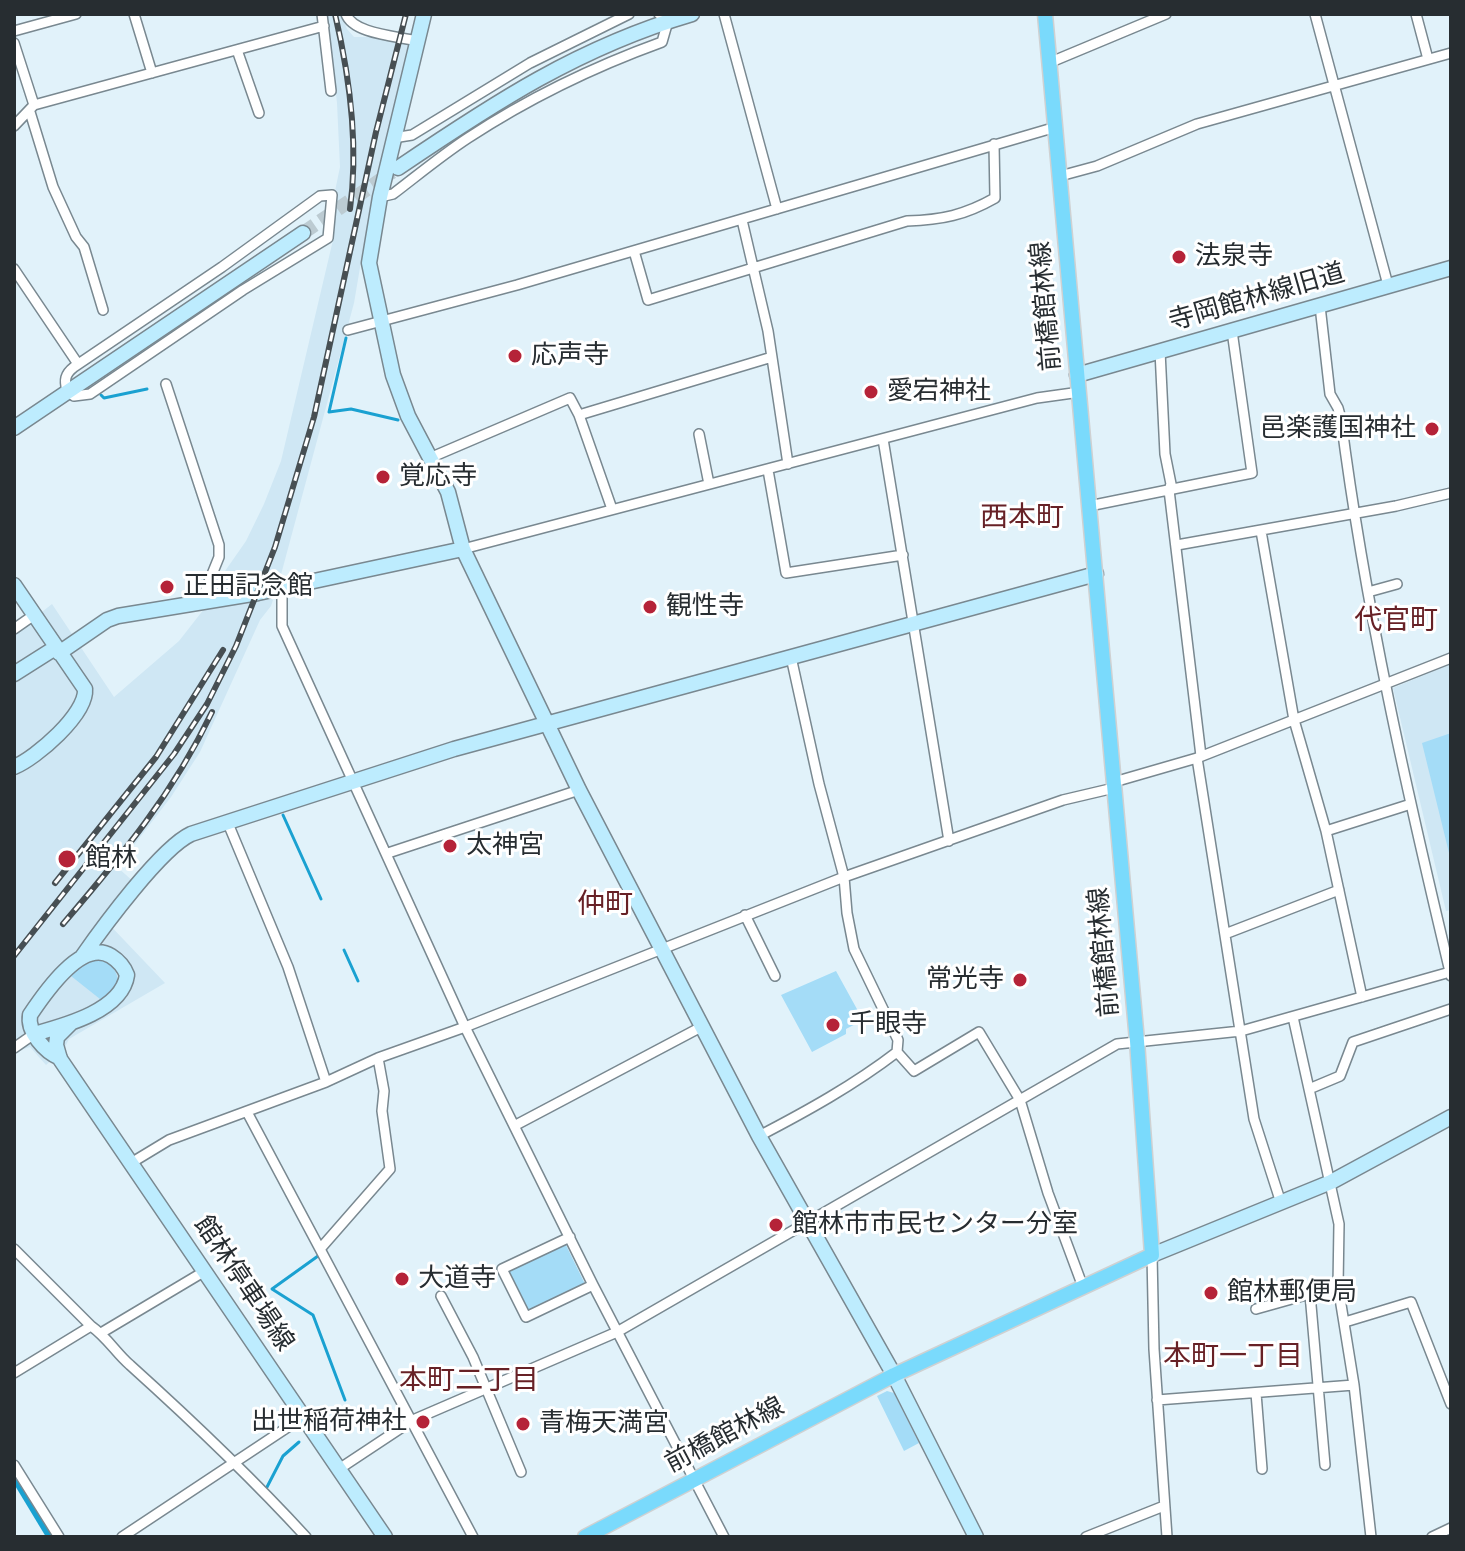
<!DOCTYPE html>
<html>
<head>
<meta charset="utf-8">
<style>
	body { margin:0 }
	#map { position:relative; width:1465px; height:1551px; overflow:hidden; background:#e1f2fa; font-family:"Varela Round",sans-serif }
	canvas { display:block }
	.frame { position:absolute; inset:0; border:16px solid #272d31; pointer-events:none }
</style>
</head>
<body>
<div id="map">
<canvas width="1465" height="1551"></canvas>
<div class="frame"></div>
</div>
<script>
const ctx = document.querySelector('canvas').getContext('2d');
ctx.lineJoin = 'round';
function paint(path, color) { ctx.fillStyle = color; ctx.fill(path, 'evenodd'); }
function stroke(path, color, width, dash) { ctx.strokeStyle = color; ctx.lineWidth = width; ctx.lineCap = dash ? 'butt' : 'round'; ctx.setLineDash(dash || []); ctx.stroke(path); }
function write(font, color, halo, rows, align = 'center') {
  ctx.font = font + ' "Varela Round","Noto Sans JP",sans-serif'; ctx.lineWidth = 6; ctx.setLineDash([]); ctx.textBaseline = 'middle'; ctx.strokeStyle = halo; ctx.fillStyle = color; for (const [text, x, y, turn = 0] of rows) {
    ctx.save(); ctx.translate(x, y); ctx.rotate((+turn || 0) * Math.PI / 180); ctx.textAlign = isNaN(turn) ? turn : align; if (halo) ctx.strokeText(text, 0, 0); ctx.fillText(text, 0, 0); ctx.restore();
  }
}
paint(new Path2D(`
	M327,14H341L347,29L354,37H385L409,44L410,48L364,244L354,303L279,582L217,594L216,584L246,541L264,504L281,461L333,240L335,191L340,167L337,103Z
	M270,598L273,600L271,606L260,620L200,752L171,797L117,867L134,882L104,919L165,983L69,1039L64,1049L46,1065L30,1047L14,1052V634L52,604L114,697L179,641L204,609Z
	M1451,664V910L1446,911L1393,688Z`), '#cfe7f4');
paint(new Path2D(`
	M1451,733V861L1422,743Z
	M102,958C126,975 120,989 98,1003L100,999L71,976L84,962Z
	M836,971L863,1020L846,1029V1034L812,1052L781,995Z
	M565,1243L585,1284L529,1312L527,1311L506,1271Z
	M887,1391L894,1393L919,1443L904,1451L877,1396Z`), '#a4dcf7');
paint(new Path2D(`
	M14,1472L54,1537H46L14,1484Z`), '#1aa1d1');
stroke(new Path2D(`
	M346,338L329,412L351,409L398,420
	M101,395L104,398L147,389
	M283,815L321,899
	M344,950L358,981
	M318,1256L272,1289L313,1315L345,1400
	M267,1487L283,1456L299,1442`), '#1aa1d1', 3);
stroke(new Path2D(`
	M303,233L392,172`), '#bccbd2', 14, [14, 7]);
const street = new Path2D(`
	M134,14L152,73
	M322,14L331,91
	M346,14C353,34 397,36 417,41
	M724,14L777,209
	M1315,14L1388,285
	M1416,14L1428,59
	M14,31L76,14
	M14,43L34,105L14,126
	M237,50L259,113
	M1051,62L1166,14
	M34,105L324,26
	M30,112L53,187L76,237L84,247L103,310
	M393,138L412,135L530,63L629,14
	M1060,176L1097,166L1197,124L1451,53
	M332,195L328,238L243,290L90,394L74,396L67,391C64,380 65,374 74,367L222,267L320,196Z
	M380,197L393,194C418,175 442,155 468,138C529,98 593,67 662,42L668,21L659,14
	M742,220L768,331L788,464
	M634,251L648,300L907,221C942,220 965,215 995,198L994,144
	M14,269L78,364
	M1320,306L1330,394L1338,408L1341,419C1365,607 1407,792 1451,976
	M348,330L517,285L1056,127
	M1160,351L1165,454L1171,484L1169,490L1201,756
	M166,384L219,545V557L200,604
	M699,434L709,484
	M883,439L949,841
	M432,457L570,398L579,415
	M768,470L786,573L903,555
	M1089,506L1252,473L1232,331
	M612,509L579,415L772,357
	M1261,531L1294,720L1326,831L1362,997
	M1177,545L1396,506L1451,493
	M463,549L1037,398L1080,392
	M282,589V626L465,1027L593,1285L724,1537
	M1368,592L1397,584
	M14,629L34,615
	M1197,758L1254,1119L1281,1203
	M1114,782L1197,758L1451,658
	M227,821L288,967L326,1082
	M1326,831L1411,804
	M388,853L579,790
	M745,915L775,976
	M1225,934L1339,890
	M1293,1017L1339,1224L1338,1286L1354,1385L1371,1537
	M14,1048L34,1034
	M897,1052L914,1071L979,1032L1020,1100L1048,1193L1083,1287
	M378,1058L384,1091L382,1111L390,1169L320,1249L473,1537
	M1309,1089L1340,1076L1353,1042L1451,1009
	M247,1112L320,1249
	M514,1126L703,1026
	M759,1136C807,1111 854,1085 897,1052L898,1040L854,949L847,913L844,877L819,784L791,657
	M131,1163L169,1140L326,1082L378,1058L465,1027L844,877L1063,800L1114,788
	M570,1237L502,1269L526,1317L593,1285
	M14,1249L91,1326C107,1337 116,1353 130,1365C191,1420 251,1477 306,1537
	M1152,1255L1154,1349L1167,1537
	M1310,1294L1325,1465
	M441,1296L473,1357L521,1472
	M1256,1309L1338,1286
	M1345,1322L1411,1302L1451,1404
	M101,1333L205,1271
	M14,1373L91,1326
	M1256,1393L1262,1469
	M1157,1400L1354,1385
	M14,1465L59,1537
	M339,1469L413,1420L617,1332L1117,1044L1241,1031L1450,972
	M122,1537L303,1417
	M1086,1537L1164,1506
	M1432,1537L1451,1528`);
const secondary = new Path2D(`
	M424,14L380,197L369,263L393,375L408,416L448,492L463,549L579,790L759,1136L894,1375L976,1537
	M398,168C494,103 579,47 692,14
	M1077,375L1451,268
	M14,428L303,233
	M14,585L85,689C87,714 36,758 14,767
	M59,653L107,620L118,616L258,593L463,549
	M14,674L55,648
	M82,957C103,927 161,848 191,834L454,749L1096,574
	M71,1023L57,1037L56,1045L60,1059L385,1537
	M34,1034C63,1026 122,1011 127,975C124,967 119,961 111,956C82,938 44,994 30,1015C27,1032 45,1052 60,1058
	M1152,1255L1331,1182L1451,1117`);
const primary = new Path2D(`
	M585,1537L894,1375L1152,1255L1137,1041L1045,14`);
stroke(street, '#798890', 12);
stroke(secondary, '#798890', 17);
stroke(primary, '#cfd1d2', 17);
stroke(street, '#fff', 9);
stroke(secondary, '#bdecfe', 14);
stroke(primary, '#7adafc', 14);
const rail = new Path2D(`
	M335,14C350,78 359,144 350,209
	M55,883L156,757L223,650
	M63,924C122,855 173,794 212,712
	M14,956L174,754L207,704L236,646L275,547L314,417L376,132L406,14`);
stroke(rail, '#474f53', 6);
stroke(rail, '#fff', 3, [9]);
for (const [x, y, r, color] of [
	[1179,257,8,"#b52338"],
	[515,356,8,"#b52338"],
	[871,392,8,"#b52338"],
	[1432,429,8,"#b52338"],
	[383,477,8,"#b52338"],
	[167,587,8,"#b52338"],
	[650,607,8,"#b52338"],
	[450,846,8,"#b52338"],
	[67,859,10,"#b52338"],
	[1020,980,8,"#b52338"],
	[833,1025,8,"#b52338"],
	[776,1225,8,"#b52338"],
	[402,1279,8,"#b52338"],
	[1211,1293,8,"#b52338"],
	[423,1422,8,"#b52338"],
	[523,1424,8,"#b52338"]
]) { const dot = new Path2D(); dot.arc(x, y, r, 0, 2 * Math.PI); ctx.fillStyle = color; ctx.fill(dot); stroke(dot, '#fff', 3); }
write('26px', '#272d31', '#fff', [
	["法泉寺",1195,257],
	["応声寺",531,356],
	["愛宕神社",887,392],
	["邑楽護国神社",1416,429,"right"],
	["覚応寺",399,477],
	["正田記念館",183,587],
	["観性寺",666,607],
	["太神宮",466,846],
	["館林",85,859],
	["常光寺",1004,980,"right"],
	["千眼寺",849,1025],
	["館林市市民センター分室",792,1225],
	["大道寺",418,1279],
	["館林郵便局",1227,1293],
	["出世稲荷神社",407,1422,"right"],
	["青梅天満宮",539,1424]
], 'left');
write('26px', '#272d31', '#fff', [
	["寺岡館林線旧道",1257,298,-16],
	["前橋館林線",1047,306,-95],
	["前橋館林線",1105,952,-95],
	["館林停車場線",243,1284,56],
	["前橋館林線",725,1436,-28]
]);
write('28px', '#672126', '#fff', [
	["西本町",1022,519],
	["代官町",1396,622],
	["仲町",605,906],
	["本町一丁目",1233,1358],
	["本町二丁目",469,1382]
]);
</script>
</body>
</html>
